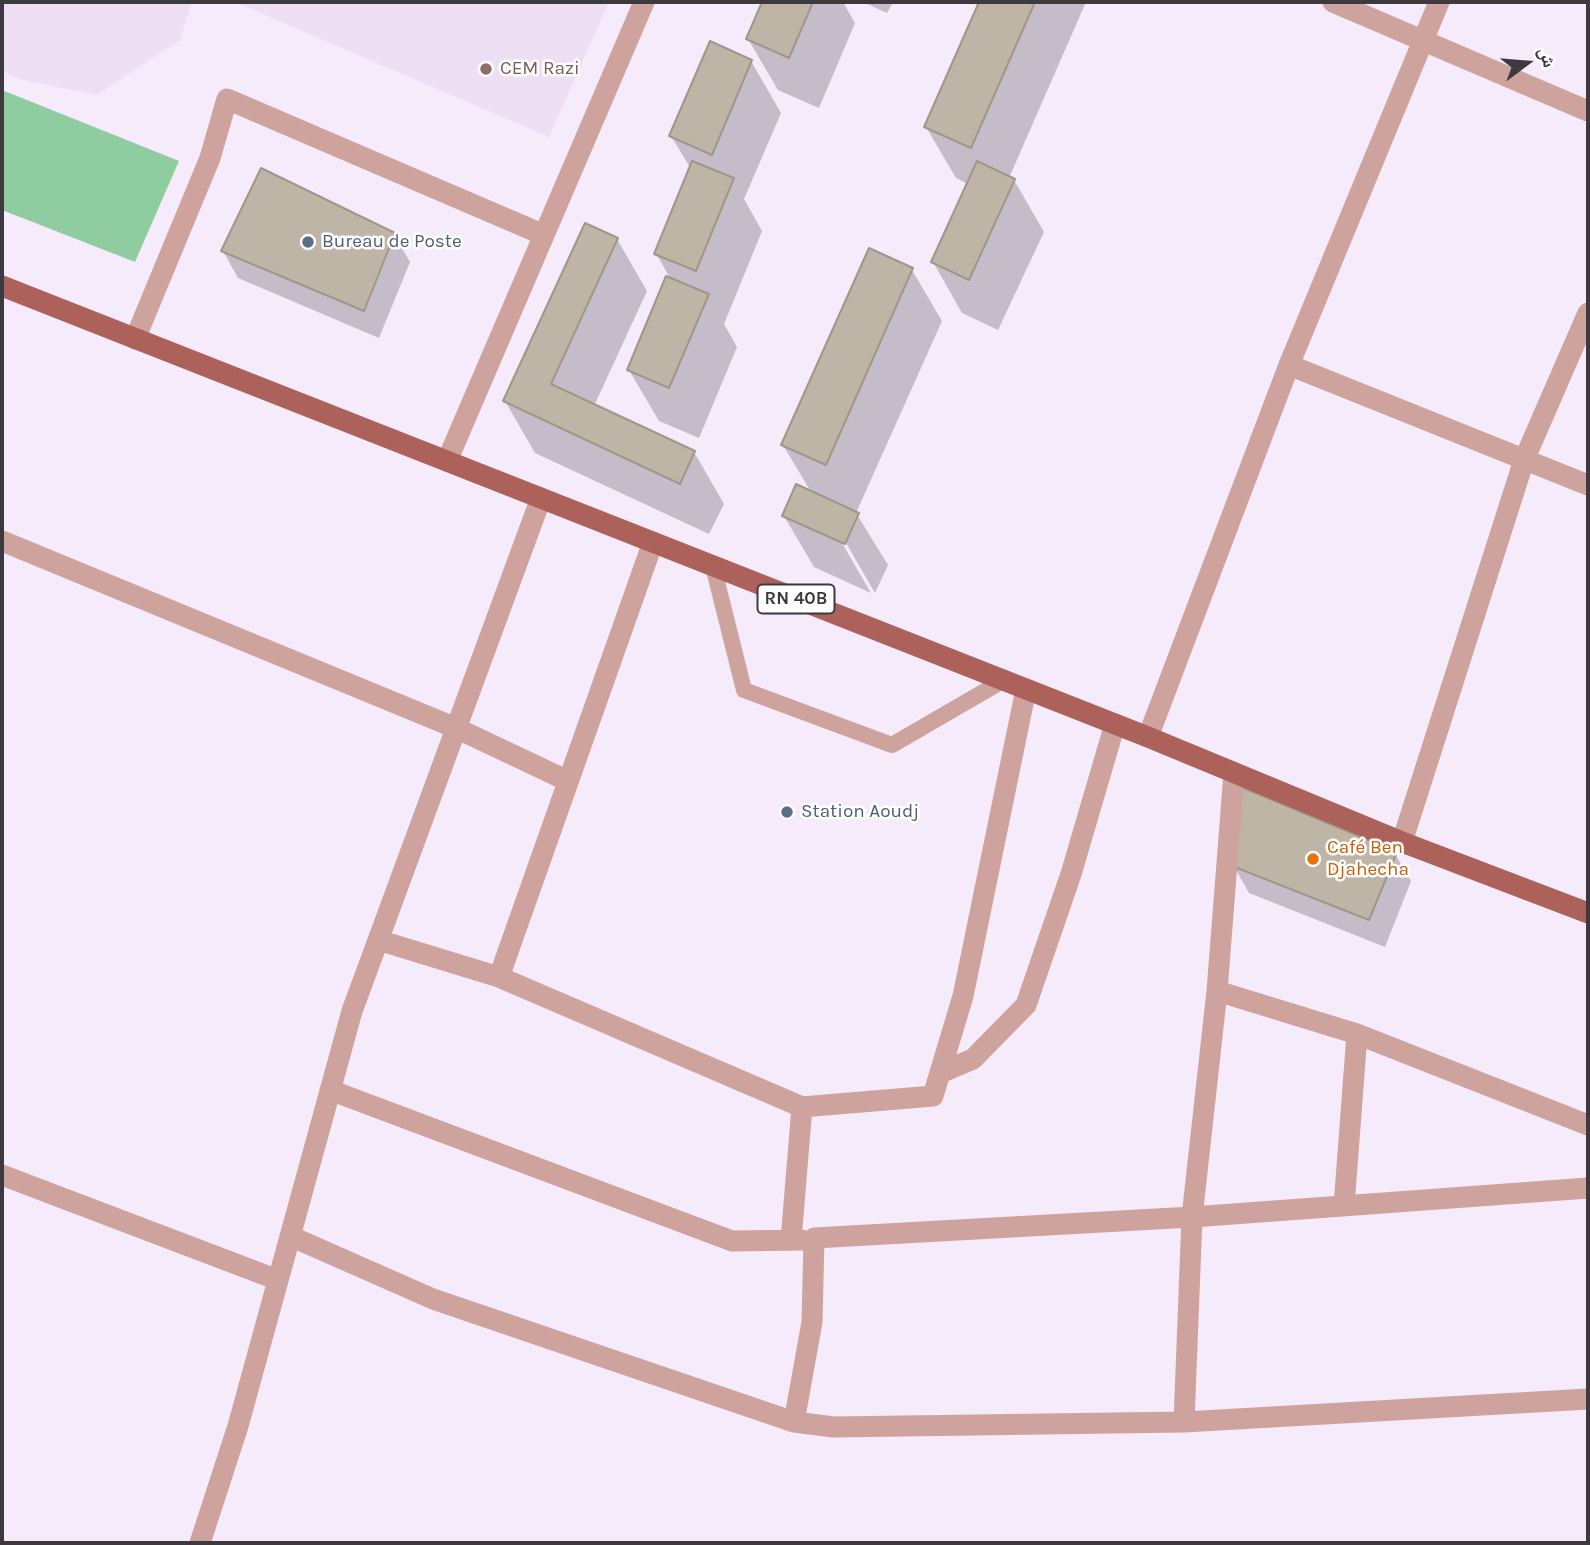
<!DOCTYPE html>
<html>
<head>
<meta charset="utf-8">
<style>
	body { margin:0 }
	#map { position:relative; width:1590px; height:1545px; overflow:hidden; background:#f5ebfa; font-family:Karla,"Noto Naskh Arabic",sans-serif }
	canvas { display:block }
	.frame { position:absolute; inset:0; border:4px solid #3d393f; pointer-events:none }
	.north { position:absolute; left:1492px; top:28px; width:70px; height:70px; -webkit-text-stroke:5px #fff; paint-order:stroke; rotate:74deg; font-size:19px; font-weight:700; line-height:28px; text-align:center; color:#3d393f }
	.north::after { content:''; display:block; margin:auto; width:24px; height:32px; background:#3d393f; clip-path:polygon(50% 0,100% 100%,50% 72%,0 100%) }
</style>
</head>
<body>
<div id="map">
<canvas width="1590" height="1545"></canvas>
<div class="frame"></div>
<div class="north">ش</div>
</div>
<script>
const ctx = document.querySelector('canvas').getContext('2d');
ctx.lineJoin = 'round';
function paint(path, color) { ctx.fillStyle = color; ctx.fill(path, 'evenodd'); }
function stroke(path, color, width, dash) { ctx.strokeStyle = color; ctx.lineWidth = width; ctx.lineCap = dash ? 'butt' : 'round'; ctx.setLineDash(dash || []); ctx.stroke(path); }
function write(font, color, halo, rows, align = 'center') {
  ctx.font = font + ' Karla,sans-serif'; ctx.lineWidth = 5; ctx.setLineDash([]); ctx.textBaseline = 'middle'; ctx.strokeStyle = halo; ctx.fillStyle = color; for (const [text, x, y, turn = 0] of rows) {
    ctx.save(); ctx.translate(x, y); ctx.rotate((+turn || 0) * Math.PI / 180); ctx.textAlign = isNaN(turn) ? turn : align; if (halo) ctx.strokeText(text, 0, 0); ctx.fillText(text, 0, 0); ctx.restore();
  }
}
paint(new Path2D(`
	M2,2H192L180,40L97,95L23,80L2,71Z
	M235,2H609L549,137Z`), '#eedff5');
paint(new Path2D(`
	M2,90L179,161L135,262L2,210Z`), '#8fcda1');
paint(new Path2D(`
	M764,2H843L855,23L819,108L778,90L748,39Z
	M863,2H893L887,13Z
	M981,2H1086L1009,178L1014,180L1044,232L998,330L962,313L933,262L968,184L956,178L926,127Z
	M751,61L781,113L744,199L762,231L724,324L737,347L699,438L659,421L629,370L671,280L656,253L691,169L671,136Z
	M394,234L410,262L379,338L238,278L223,251Z
	M617,239L647,291L594,406L694,452L724,504L709,534L535,453L505,401Z
	M912,270L942,321L856,513L888,565L875,593L846,543H842L871,593L814,567L784,516L811,492L783,445Z
	M1395,854L1411,881L1385,947L1249,893L1233,865Z`), '#0003');
const building = new Path2D(`
	M762,2H813L789,58L746,39Z
	M979,2H1035L971,148L924,127Z
	M710,41L752,60L712,155L669,136Z
	M692,161L734,178L696,271L654,254Z
	M977,161L1015,179L969,280L931,262Z
	M261,168L395,233L364,311L221,251Z
	M585,223L618,238L551,384L695,451L680,484L503,401Z
	M869,248L913,268L826,465L781,445Z
	M666,276L709,294L669,388L627,370Z
	M796,484L859,513L845,544L782,516Z
	M1241,787L1397,852L1369,920L1232,866Z`);
paint(building, '#bfb5a7');
stroke(building, '#a09789', 2);
stroke(new Path2D(`
	M713,566L744,690L892,745L1004,680`), '#cea39e', 16);
stroke(new Path2D(`
	M1333,2L1588,111
	M135,339L210,158L227,99L544,235
	M1289,365L1588,485
	M447,461L644,2
	M2,541L456,728L568,781
	M1148,737L1289,365L1439,2
	M1402,842L1524,460L1588,313
	M378,940L499,977L802,1107L791,1240
	M499,977L653,542
	M1217,991L1234,773
	M940,1073L973,1059L1026,1005L1071,874L1115,724
	M330,1090L732,1241L802,1240
	M802,1107L933,1096L963,996L1026,689
	M2,1175L278,1280
	M1588,1188L1192,1217L1184,1422L1588,1399
	M1344,1206L1357,1034L1588,1125
	M290,1236L433,1299L794,1422
	M1184,1422L834,1427L794,1422L812,1322L814,1238L1192,1217L1217,991L1357,1034
	M200,1543L238,1426L352,1011L541,498`), '#cea39e', 21);
stroke(new Path2D(`
	M2,286L1148,737L1402,842L1588,913`), '#ac625a', 21);
for (const [x, y, r, color] of [
	[486,69,7,"#8d6e63"],
	[308,242,7,"#5c6f8a"],
	[787,812,7,"#5c6f8a"],
	[1313,859,7,"#e8710a"]
]) { const dot = new Path2D(); dot.arc(x, y, r, 0, 2 * Math.PI); ctx.fillStyle = color; ctx.fill(dot); stroke(dot, '#fff', 2.5); }
for (const [x, y, w] of [
	[796,599,77]
]) { const box = new Path2D(); box.roundRect(x - w / 2, y - 14.5, w, 29, 5); ctx.fillStyle = '#fff'; ctx.fill(box); stroke(box, '#3d393f', 2); }
write('bold 18px', '#3d393f', null, [
	["RN 40B",796,599]
]);
write('19px', '#785e54', '#fff', [
	["CEM Razi",500,69]
], 'left');
write('19px', '#4e5e75', '#fff', [
	["Bureau de Poste",322,242],
	["Station Aoudj",801,812]
], 'left');
write('19px', '#c56008', '#fff', [
	["Café Ben",1327,848],
	["Djahecha",1327,870]
], 'left');
</script>
</body>
</html>
